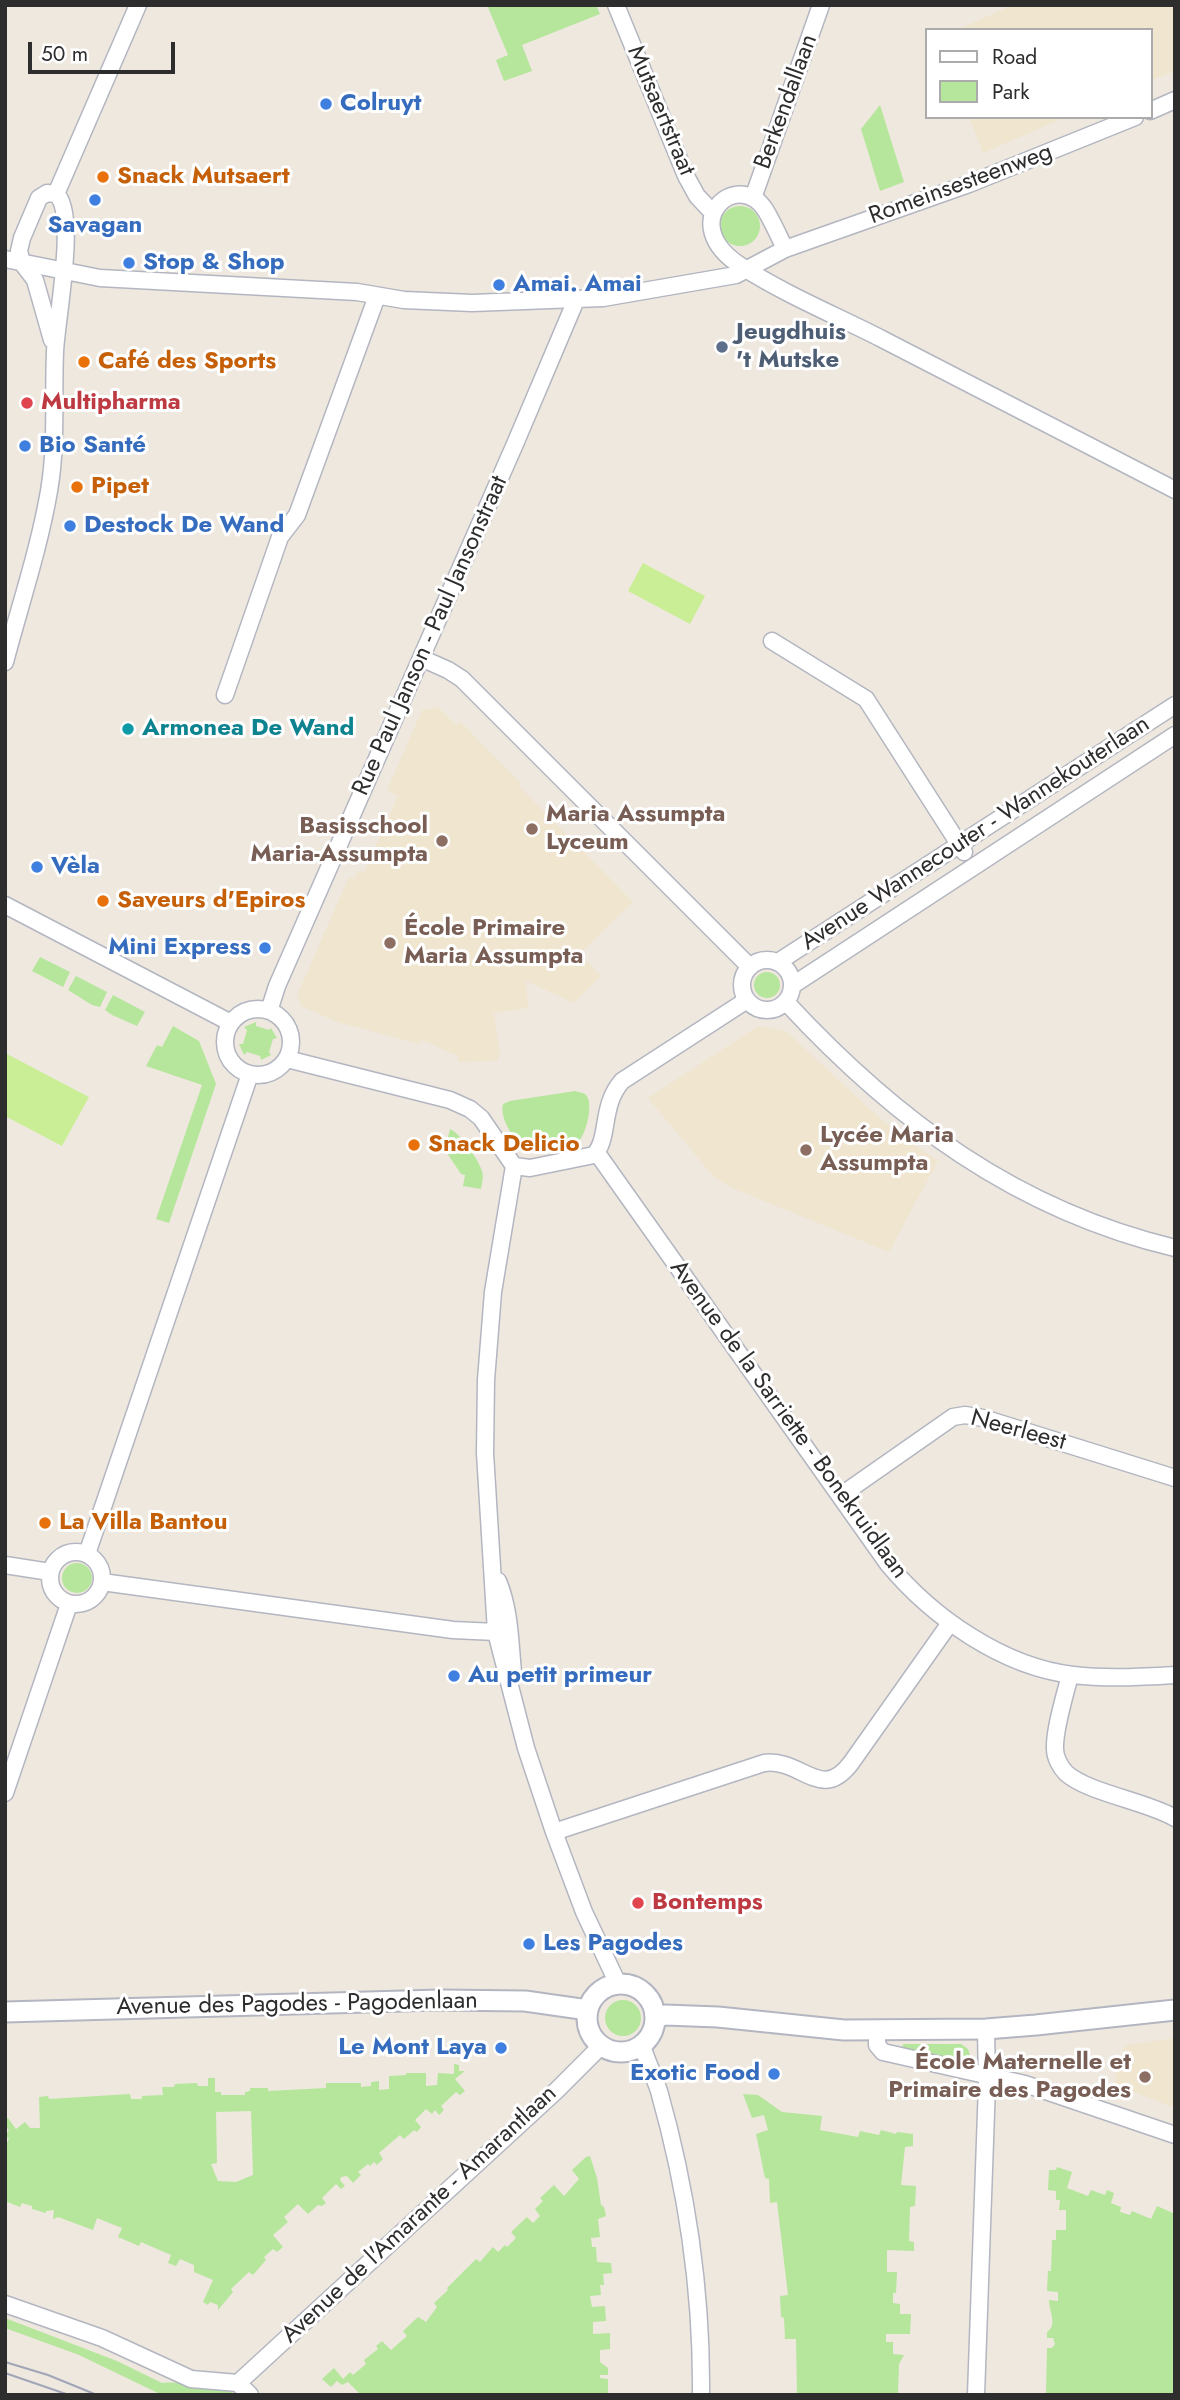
<!DOCTYPE html>
<html>
<head>
<meta charset="utf-8">
<style>
	body { margin:0 }
	#map { position:relative; width:1180px; height:2400px; overflow:hidden; background:#efe8df; font-family:Jost,sans-serif }
	canvas { display:block }
	.frame { position:absolute; inset:0; border:7px solid #2d2d2d; pointer-events:none }
	.legend { position:absolute; left:925px; top:28px; width:228px; height:91px; box-sizing:border-box; background:#fff; border:2px solid #ababab; margin:0; padding:9px 12px; list-style:none; font-size:21px; color:#2d2d2d }
	.legend li { display:flex; align-items:center; gap:14px; height:35px }
	.legend b { width:35px; border:2px solid #ababab }
	.scale { position:absolute; left:28px; top:42px; width:147px; height:32px; box-sizing:border-box; border:4px solid #2d2d2d; border-top:0; padding-left:9px; font-size:21px; line-height:24px; white-space:nowrap; color:#2d2d2d; -webkit-text-stroke:5px #fff; paint-order:stroke }
</style>
</head>
<body>
<div id="map">
<canvas width="1180" height="2400"></canvas>
<div class="frame"></div>
<ul class="legend">
<li><b style="height:9px;background:#fff"></b>Road</li>
<li><b style="height:19px;background:#b5e69b"></b>Park</li>
</ul>
<div class="scale">50 m</div>
</div>
<script>
const ctx = document.querySelector('canvas').getContext('2d');
ctx.lineJoin = 'round';
function paint(path, color) { ctx.fillStyle = color; ctx.fill(path, 'evenodd'); }
function stroke(path, color, width, dash) { ctx.strokeStyle = color; ctx.lineWidth = width; ctx.lineCap = dash ? 'butt' : 'round'; ctx.setLineDash(dash || []); ctx.stroke(path); }
function write(font, color, halo, rows, align = 'center') {
  ctx.font = font + ' Jost,sans-serif'; ctx.lineWidth = 6; ctx.setLineDash([]); ctx.textBaseline = 'middle'; ctx.strokeStyle = halo; ctx.fillStyle = color; for (const [text, x, y, turn = 0] of rows) {
    ctx.save(); ctx.translate(x, y); ctx.rotate((+turn || 0) * Math.PI / 180); ctx.textAlign = isNaN(turn) ? turn : align; if (halo) ctx.strokeText(text, 0, 0); ctx.fillText(text, 0, 0); ctx.restore();
  }
}
paint(new Path2D(`
	M1013,5H1175V71L1150,81V30H956Z
	M969,117H1066L983,153Z
	M438,707L456,725L460,721L521,783L519,786L633,902L580,954L601,976L574,1003L526,981L528,1008L494,1013L500,1055L497,1061L458,1062V1056L422,1040L420,1044L337,1022L301,1006L297,995L349,877L354,879L358,871L364,872L374,850L398,796L387,790L422,710Z
	M758,1026L786,1031L874,1113L904,1138L938,1161L889,1252L732,1188L713,1176L648,1098Z
	M1175,2038V2108L1118,2086L1115,2082L1117,2062L1126,2045Z`), '#f0e5cf');
paint(new Path2D(`
	M487,5H596L600,14L522,45L532,71L504,81L496,60L508,55Z
	M880,105L904,182L880,191L861,129Z
	M720 226a20 20 0 1 1 40 0a20 20 0 1 1-40 0Z
	M40,957L70,972L63,987L32,971Z
	M754 985a13 13 0 1 1 26 0a13 13 0 1 1-26 0Z
	M76,976L107,992L100,1007L92,1005L68,990Z
	M113,995L145,1012L137,1026L112,1015L105,1010Z
	M256,1022V1026L269,1030L271,1028L277,1038L273,1039L269,1052L271,1055L261,1060L260,1056L247,1052L244,1055L239,1044H243L247,1030L244,1027Z
	M173,1026L199,1041L216,1084L169,1223L156,1219L202,1085L146,1066L157,1045L162,1047Z
	M575,1091C579,1092 584,1093 586,1095C594,1103 586,1134 579,1141L527,1149C515,1143 499,1118 503,1104L510,1101Z
	M450,1129C460,1133 479,1160 482,1171C484,1177 482,1183 481,1189L463,1186L465,1175L461,1174L445,1150Z
	M62 1578a15 15 0 1 1 30 0a15 15 0 1 1-30 0Z
	M605 2018a18 18 0 1 1 36 0a18 18 0 1 1-36 0Z
	M903,2044H961L968,2049L971,2058L968,2062H963L902,2048Z
	M454,2064L459,2065V2071H465L455,2079L465,2091L460,2095L456,2092L441,2106L444,2110L439,2115L435,2110L432,2114L426,2109L415,2120L421,2127L417,2132L414,2130L404,2139L400,2135L379,2153L383,2159L377,2165L374,2162L370,2166L368,2164L358,2172L361,2175L353,2183L347,2176L341,2177L340,2180L345,2186L341,2189L336,2184L322,2198L326,2203L322,2206L318,2205L308,2214L298,2204L284,2217L288,2222L273,2235L283,2247L277,2252L273,2249L264,2257L266,2260L253,2275L249,2272L231,2289L233,2292L218,2310V2305L210,2302L208,2305L203,2302L213,2280L194,2272V2265L180,2259L176,2266L168,2263L171,2255L141,2242L139,2246L118,2237L122,2228L97,2218L93,2230L58,2217L53,2219L54,2210L46,2211V2213L32,2209V2206L22,2203L20,2207L5,2201V2148L9,2138L5,2136L9,2130L5,2126V2120L8,2118L16,2129L25,2122L30,2128H40L39,2097L48,2096L49,2099L130,2094L131,2099H142V2096L163,2095L162,2087H174L175,2084L197,2083L198,2086H208V2078H215V2092H221V2095H245V2092L250,2091V2088H268V2091L326,2088V2083H361V2087L371,2086V2082L379,2081V2090L389,2089V2076L406,2075V2073H426V2086L437,2085L438,2073L454,2074ZM251,2111L253,2175L236,2182L218,2181L211,2164L217,2163L216,2112Z
	M743,2094L758,2095L782,2112L822,2116L820,2130L858,2137L860,2131L879,2135L881,2130L896,2134L897,2132L913,2134V2146L905,2147L901,2185L916,2186L915,2206L910,2207L909,2241L914,2242V2251L887,2250V2272H897L896,2293H893V2303L900,2304V2314H911L910,2334H886V2342H893V2354L904,2355L899,2364L898,2395H797L796,2339H785L784,2318L781,2317L780,2296L788,2295L777,2202L770,2203L769,2179L765,2178L756,2134L768,2130L764,2115L752,2118Z
	M590,2156L597,2178L601,2205L604,2207L606,2216L598,2219L600,2237L591,2238L592,2247H596L597,2262L611,2263L612,2273L603,2274L604,2285H600L601,2295L590,2296L592,2307L605,2306L606,2321L593,2322V2334L610,2333V2349L600,2350V2362L608,2368V2375H600V2378L608,2379V2395H361L348,2382L342,2385L337,2381L331,2387L322,2379L334,2368L343,2379L350,2372L353,2375L366,2364L364,2360L378,2349L376,2346L382,2341L391,2350L407,2336L403,2331L418,2317L426,2322L437,2307L434,2303L448,2290L447,2288L476,2259L480,2262L493,2247L498,2252L505,2245L507,2247L516,2238L511,2232L527,2217L533,2223L540,2216L535,2209L543,2201L540,2198L554,2185L564,2196L579,2179L572,2170L586,2157Z
	M1057,2167L1072,2172L1067,2188L1088,2196L1091,2190L1105,2195L1107,2190L1114,2193L1111,2203L1121,2207L1120,2212L1130,2215L1132,2211L1151,2219L1157,2206L1175,2214V2395L1046,2394L1047,2348H1052L1055,2344L1053,2338H1047V2332C1058,2325 1049,2312 1049,2300L1058,2301V2292L1047,2291L1048,2271H1051L1052,2240H1056V2230H1066V2210H1059L1060,2200H1056V2191L1048,2190L1049,2170H1056Z
	M5,2318L117,2361L162,2383C171,2380 231,2389 239,2395H162L79,2355L5,2328Z`), '#b5e69b');
paint(new Path2D(`
	M643,563L705,596L690,624L628,591Z
	M5,1053L89,1097L62,1146L5,1116Z`), '#caee96');
const minor = new Path2D(`
	M616,5L686,176L697,196L712,212
	M1150,111L1175,100
	M56,194L138,5
	M753,198L821,5
	M785,249C779,236 773,223 766,211C738,166 674,223 741,266C786,295 835,315 882,339C980,389 1077,440 1175,490
	M5,259L100,278L357,292L404,300L472,303L603,298L736,275L785,249L969,184L1135,117
	M52,340L35,280L22,263L19,251L22,238L39,198L47,193L56,194
	M772,641L866,699L964,852
	M421,658L448,670L462,679L750,967
	M5,662C20,605 39,549 49,491C57,445 53,398 55,352C56,322 78,212 56,194
	M225,695L280,537L297,515L377,296
	M5,905L231,1023
	M742 985a25 25 0 1 1 50 0a25 25 0 1 1-50 0Z
	M778,962L1175,705
	M793,985L1175,735
	M786,1002C895,1120 1016,1210 1175,1248
	M225 1042a33 33 0 1 1 66 0a33 33 0 1 1-66 0Z
	M269,1011L277,986L515,444L576,300
	M287,1059L450,1100L470,1109L481,1118L514,1166L530,1168L594,1155C610,1139 600,1106 622,1081L747,1000
	M597,1153L888,1564C932,1617 1003,1667 1073,1675C1107,1679 1141,1677 1175,1675
	M514,1166L493,1292L486,1380L485,1453L496,1632L526,1748L554,1832L584,1912L618,1984
	M840,1496L953,1417L965,1415L983,1418L1175,1478
	M50 1578a26 26 0 1 1 52 0a26 26 0 1 1-52 0Z
	M87,1554L250,1074
	M5,1565L50,1572
	M498,1581C510,1610 510,1641 513,1672
	M102,1582L453,1630L496,1632L505,1635
	M1070,1675C1065,1695 1054,1730 1055,1749C1055,1757 1060,1767 1066,1773C1088,1793 1146,1801 1175,1818
	M5,1793L69,1604
	M554,1832L764,1763C802,1758 821,1803 851,1763L950,1623
	M877,2030V2045L883,2052L1025,2084L1175,2135
	M642,2046C647,2061 654,2076 659,2091C687,2190 702,2292 701,2395
	M5,2304L102,2338L191,2379L238,2383L250,2395
	M238,2383L556,2091L601,2046
	M976,2395L987,2084L986,2029`);
const tertiary = new Path2D(`
	M587 2018a34 34 0 1 1 68 0a34 34 0 1 1-68 0Z
	M5,2012L440,2000L525,2001L588,2010
	M656,2018L665,2015L718,2017L844,2030L986,2029L1036,2025L1175,2010`);
stroke(minor, '#b3b6c1', 19);
stroke(tertiary, '#b3b6c1', 23);
stroke(minor, '#fff', 16);
stroke(tertiary, '#fff', 19);
stroke(new Path2D(`
	M5,2362L48,2375L97,2395
	M5,2373L69,2395`), '#a1a5b8', 2);
for (const [x, y, r, color] of [
	[326,104,7,"#3f7fe0"],
	[103,177,7,"#e8710a"],
	[95,200,7,"#3f7fe0"],
	[129,263,7,"#3f7fe0"],
	[499,285,7,"#3f7fe0"],
	[722,347,7,"#5c6f8a"],
	[84,362,7,"#e8710a"],
	[27,403,7,"#e0444e"],
	[25,446,7,"#3f7fe0"],
	[77,487,7,"#e8710a"],
	[70,526,7,"#3f7fe0"],
	[128,729,7,"#0f9aa8"],
	[532,829,7,"#8d6e63"],
	[442,841,7,"#8d6e63"],
	[37,867,7,"#3f7fe0"],
	[103,901,7,"#e8710a"],
	[390,943,7,"#8d6e63"],
	[265,948,7,"#3f7fe0"],
	[414,1145,7,"#e8710a"],
	[806,1150,7,"#8d6e63"],
	[45,1523,7,"#e8710a"],
	[454,1676,7,"#3f7fe0"],
	[638,1903,7,"#e0444e"],
	[529,1944,7,"#3f7fe0"],
	[501,2048,7,"#3f7fe0"],
	[774,2074,7,"#3f7fe0"],
	[1145,2077,7,"#8d6e63"]
]) { const dot = new Path2D(); dot.arc(x, y, r, 0, 2 * Math.PI); ctx.fillStyle = color; ctx.fill(dot); stroke(dot, '#fff', 2.5); }
write('24px', '#2d2d2d', '#fff', [
	["Berkendallaan",787,102,-70],
	["Mutsaertstraat",660,111,67],
	["Romeinsesteenweg",961,185,-20],
	["Rue Paul Janson - Paul Jansonstraat",431,636,-66],
	["Avenue Wannecouter - Wannekouterlaan",976,834,-33],
	["Avenue de la Sarriette - Bonekruidlaan",788,1420,54],
	["Neerleest",1018,1431,15],
	["Avenue des Pagodes - Pagodenlaan",297,2005,-1],
	["Avenue de l'Amarante - Amarantlaan",420,2215,-43]
]);
write('bold 24px', '#366cbe', '#fff', [
	["Colruyt",340,104],
	["Savagan",95,226,"center"],
	["Stop & Shop",143,263],
	["Amai. Amai",513,285],
	["Bio Santé",39,446],
	["Destock De Wand",84,526],
	["Vèla",51,867],
	["Mini Express",251,948,"right"],
	["Au petit primeur",468,1676],
	["Les Pagodes",543,1944],
	["Le Mont Laya",487,2048,"right"],
	["Exotic Food",760,2074,"right"]
], 'left');
write('bold 24px', '#c56008', '#fff', [
	["Snack Mutsaert",117,177],
	["Café des Sports",98,362],
	["Pipet",91,487],
	["Saveurs d'Epiros",117,901],
	["Snack Delicio",428,1145],
	["La Villa Bantou",59,1523]
], 'left');
write('bold 24px', '#4e5e75', '#fff', [
	["Jeugdhuis",736,333],
	["'t Mutske",736,361]
], 'left');
write('bold 24px', '#be3a42', '#fff', [
	["Multipharma",41,403],
	["Bontemps",652,1903]
], 'left');
write('bold 24px', '#0d838f', '#fff', [
	["Armonea De Wand",142,729]
], 'left');
write('bold 24px', '#785e54', '#fff', [
	["Maria Assumpta",546,815],
	["Lyceum",546,843],
	["Basisschool",428,827,"right"],
	["Maria-Assumpta",428,855,"right"],
	["École Primaire",404,929],
	["Maria Assumpta",404,957],
	["Lycée Maria",820,1136],
	["Assumpta",820,1164],
	["École Maternelle et",1131,2063,"right"],
	["Primaire des Pagodes",1131,2091,"right"]
], 'left');
</script>
</body>
</html>
